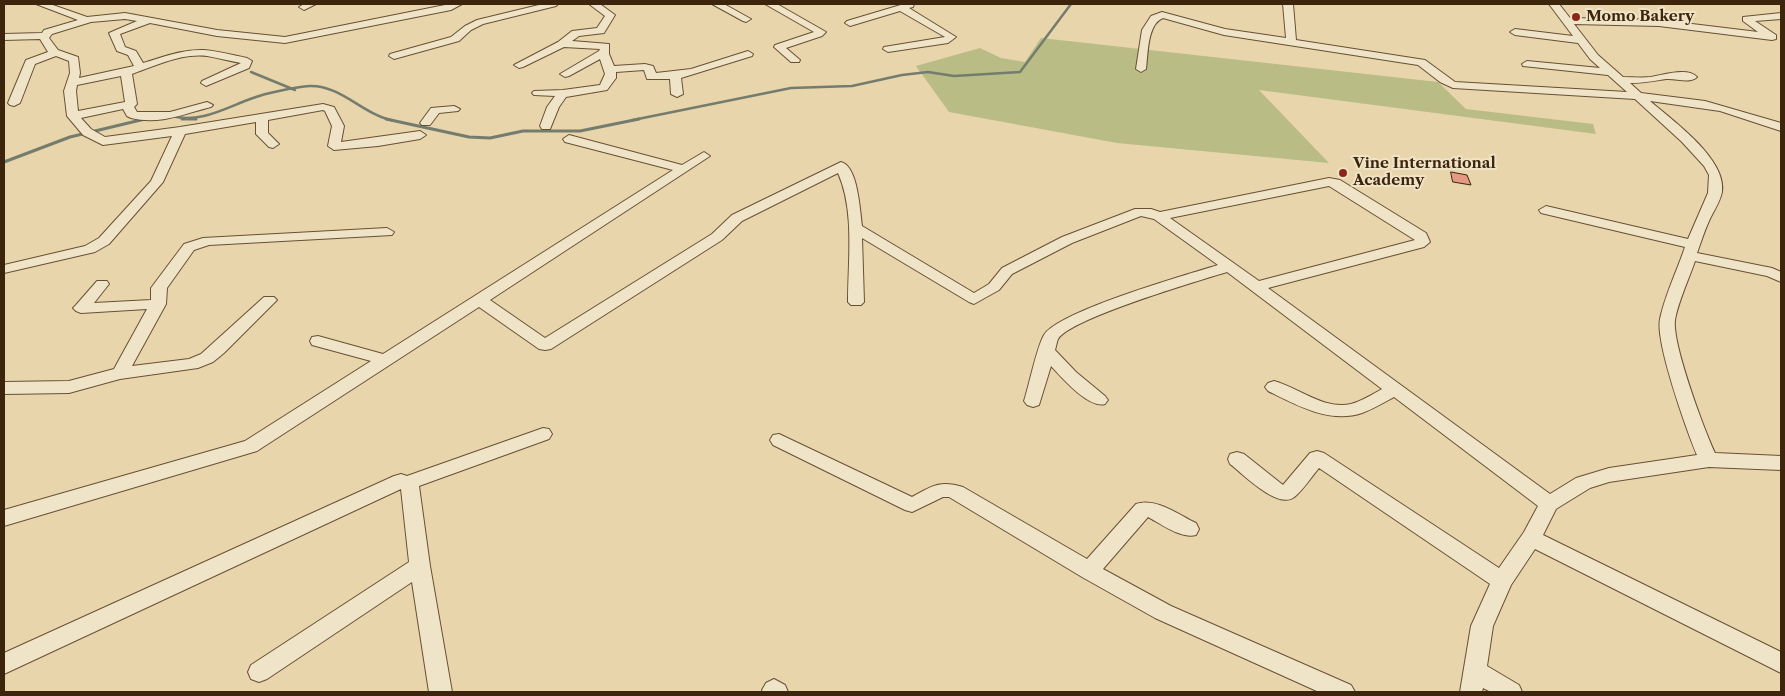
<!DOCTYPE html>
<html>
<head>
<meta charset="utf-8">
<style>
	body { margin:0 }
	#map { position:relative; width:1785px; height:696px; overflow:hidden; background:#e8d5ab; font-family:"Libre Caslon Text",serif }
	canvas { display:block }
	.frame { position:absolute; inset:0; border:5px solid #3d240c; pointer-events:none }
</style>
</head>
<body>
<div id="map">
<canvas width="1785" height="696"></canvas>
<div class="frame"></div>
</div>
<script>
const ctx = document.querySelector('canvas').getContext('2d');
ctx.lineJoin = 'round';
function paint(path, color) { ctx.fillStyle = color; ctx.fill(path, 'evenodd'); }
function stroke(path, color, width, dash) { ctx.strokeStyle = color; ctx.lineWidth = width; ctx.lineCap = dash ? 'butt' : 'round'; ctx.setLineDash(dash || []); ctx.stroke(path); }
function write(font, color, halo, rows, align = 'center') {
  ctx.font = font + ' "Libre Caslon Text",serif'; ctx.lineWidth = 4; ctx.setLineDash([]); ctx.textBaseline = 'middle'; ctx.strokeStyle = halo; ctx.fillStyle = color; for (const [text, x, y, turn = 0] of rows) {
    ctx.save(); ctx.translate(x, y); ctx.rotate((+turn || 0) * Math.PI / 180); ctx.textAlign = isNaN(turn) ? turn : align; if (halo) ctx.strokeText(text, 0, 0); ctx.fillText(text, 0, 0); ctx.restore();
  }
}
paint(new Path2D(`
	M1041,38L1438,82L1466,109L1593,124L1596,134L1259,90L1329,163L1117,143L949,112L916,66L980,48L1001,58L1025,62Z`), '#babc86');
stroke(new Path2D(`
	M251,72L295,90
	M172,116C200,124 227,107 253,98C266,93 296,87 310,86C340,85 363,114 391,120
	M140,120L145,119
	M633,120L791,88L852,86L902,75L928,72L954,76L1020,72L1071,4`), '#747c6e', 2.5);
stroke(new Path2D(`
	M182,119H196
	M386,119L469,137L490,138L523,131H580L639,119
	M4,162L70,137L145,119`), '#747c6e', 3);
const building = new Path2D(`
	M1451,172L1467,175L1471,185L1453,182Z`);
paint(building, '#e59983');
stroke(building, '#3d240c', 1);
const minor = new Path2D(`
	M36,4H50L87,17L125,13L217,30L285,37L450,4H462L451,10L285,43L217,36L150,23L120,34L125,47L136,51L143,63C163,57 183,49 204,50C218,51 233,55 247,58L252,61L249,68L206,86L201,83L202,81L241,63C230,61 218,58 207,56C181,53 155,66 132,74L137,104L134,107L137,112H170L207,102L213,105L211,107C184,114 159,125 131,118L127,116L123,109L81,118L91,129L105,137L180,127L323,104L334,107L344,126L341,142L420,131L426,135L420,139L378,146L334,150L328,146L332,126L325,111L323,110L268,120V133L279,144L273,148L269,147L256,134V122L185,134L163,182L109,244L95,252L4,273V265L85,246L99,238L151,181L172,136L103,145L83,135L67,116L64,91L70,73L69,61L56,56L35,64L20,103L14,106L10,105L8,103L26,60L48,52L40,39L4,40V34L42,33L44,30L78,20ZM125,19L137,21L109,33L117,51L128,55L134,66L79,78L80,73L78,57L58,50L49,38L52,34L91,22ZM121,76L125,102L78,111L76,91L77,85Z
	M304,4H316L304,10L299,7Z
	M543,4H558L556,6L483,24L471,30L459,41L394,59L389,56L390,54L451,37L465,26L477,20Z
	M589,4H600L615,15L604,33L579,36L572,41L609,44V54L614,66L645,64L653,66L656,73L691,69L748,51L753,54L752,56L681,78L683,94L677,97L671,94L670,79H647L644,70L616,72V78L607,90L566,97L559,107L550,129H542L540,126L547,107L555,96L534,95L532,93L534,91L563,90L600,85L605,74L600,59L569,76L565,77L560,74L599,51L600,49L564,47L523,67L519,68L514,65L558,42L572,31L597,28L605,16Z
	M712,4H724L751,19L746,22L743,21Z
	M765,4H777L826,32L822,36L786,48L800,60L799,62H791L774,47L775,45L814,32Z
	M904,4H914L913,7L909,8L956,37L948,43L888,52L883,49L884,47L945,37L900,11L850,26L845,23L847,21Z
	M1283,4H1293L1296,40L1425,60L1455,82L1627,92L1608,75L1523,66L1522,64L1527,61L1600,68L1590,59L1578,43L1515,35L1510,32L1515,29L1573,36L1549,4H1559L1570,18L1659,20L1758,32L1743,21V17L1781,13V19L1755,21L1776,35V39L1772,40L1659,26L1574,24L1598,55L1623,77C1632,77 1642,78 1651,77C1664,75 1687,67 1697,77C1690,84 1676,78 1666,79C1653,81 1644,83 1630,83L1641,93L1705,101L1781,123V131L1720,111L1650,101C1673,121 1727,159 1722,192C1720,202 1713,212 1709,221C1704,232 1701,242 1697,253L1772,268L1781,272V282L1767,276L1695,261C1689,279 1678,302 1675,320C1672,344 1704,429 1715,453L1781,456V470L1709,467L1609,482L1590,488L1556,509L1543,535L1781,652V673L1535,549L1511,585L1493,626L1487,666L1519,685L1522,692H1491L1483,688L1482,692H1460L1471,626L1490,584L1319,468C1312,476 1301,493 1293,498C1276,508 1243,474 1230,464L1228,459L1230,454L1237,452L1244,454L1283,485L1310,453L1317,451L1324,453L1499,568L1524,532L1538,506L1394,397C1383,403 1373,409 1362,413C1330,424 1296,405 1268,391L1265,387L1268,383L1274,381C1299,388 1324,410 1351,404C1362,401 1373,394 1382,389L1227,272C1198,281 1071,318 1058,339C1057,341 1056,347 1055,350L1076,372L1105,396L1108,400L1105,404C1089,409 1062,378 1051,366L1039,405L1033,407L1027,405L1024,401C1029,386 1037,346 1044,335C1059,311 1186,275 1218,265L1154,219L1141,216L1072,243L1012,274L999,290L974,304L969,302L862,238L864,302L861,305H851L848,302C848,261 855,211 838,173L742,221L722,240L551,349L545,350L539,349L479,307L257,451L4,526V510L245,441L371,361L312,345L310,341L312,337L318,336L383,354L673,170L565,142L563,139L569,135L682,165L704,152L710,156L490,300L545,338L712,234L732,215L841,162C858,166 860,211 862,226L974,293L989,284L1002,268L1062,237L1135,209H1151L1160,212L1329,178L1340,180L1426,233L1430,242L1424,247L1268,288L1550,494L1576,478L1609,468L1697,455C1687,431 1655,342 1660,319C1665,295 1677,271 1685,247L1541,213L1539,210L1546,206L1688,239L1708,193L1709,175L1704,166L1682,142L1635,99L1453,88L1440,82L1418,65L1224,35L1163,18C1147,24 1148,55 1146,69L1141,72L1136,69L1142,30L1151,16L1162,12L1225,29L1286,38ZM1329,186L1415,240L1259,281L1170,218Z
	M454,106L460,109L458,111L439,113L430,125H422L420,123L431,108Z
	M387,228L394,232L392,235L209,245L194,250L167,288L166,304L132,366L189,359L201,354L264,297H274L277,300L224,353L213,362L198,368L120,379L69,393L4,394V382L69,381L114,369L147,309L81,313L76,311L73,308L76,305L97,281H107L109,284L94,303L151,300V288L184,244L203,238Z
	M543,428L549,429L552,434L549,439L419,486L430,566L452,692H429L412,582L267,679L259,682L251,679L248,672L251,665L409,562L401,489L4,674V653L394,476L401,474L407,476Z
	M779,434L912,497C932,486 940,480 963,487L1087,559L1136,504C1156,497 1179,515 1196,523L1199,529L1196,535C1181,539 1161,524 1148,517L1103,569L1171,606L1351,685L1355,692H1319L1155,618L1082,577L949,497H943L912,512L905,510L773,445L770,440L773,435Z
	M774,679L785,685L788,692H763L762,690L766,683Z`);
stroke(minor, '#685034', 2);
paint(minor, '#f0e4c8');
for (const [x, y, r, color] of [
	[1576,17,5,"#8f2418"],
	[1343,173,5,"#8f2418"]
]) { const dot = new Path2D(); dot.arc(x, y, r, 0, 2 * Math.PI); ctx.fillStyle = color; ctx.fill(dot); stroke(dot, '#f0e4c8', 2); }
write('bold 15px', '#3d240c', '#f0e4c8', [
	["Momo Bakery",1586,17],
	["Vine International",1353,164],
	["Academy",1353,181]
], 'left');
</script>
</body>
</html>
